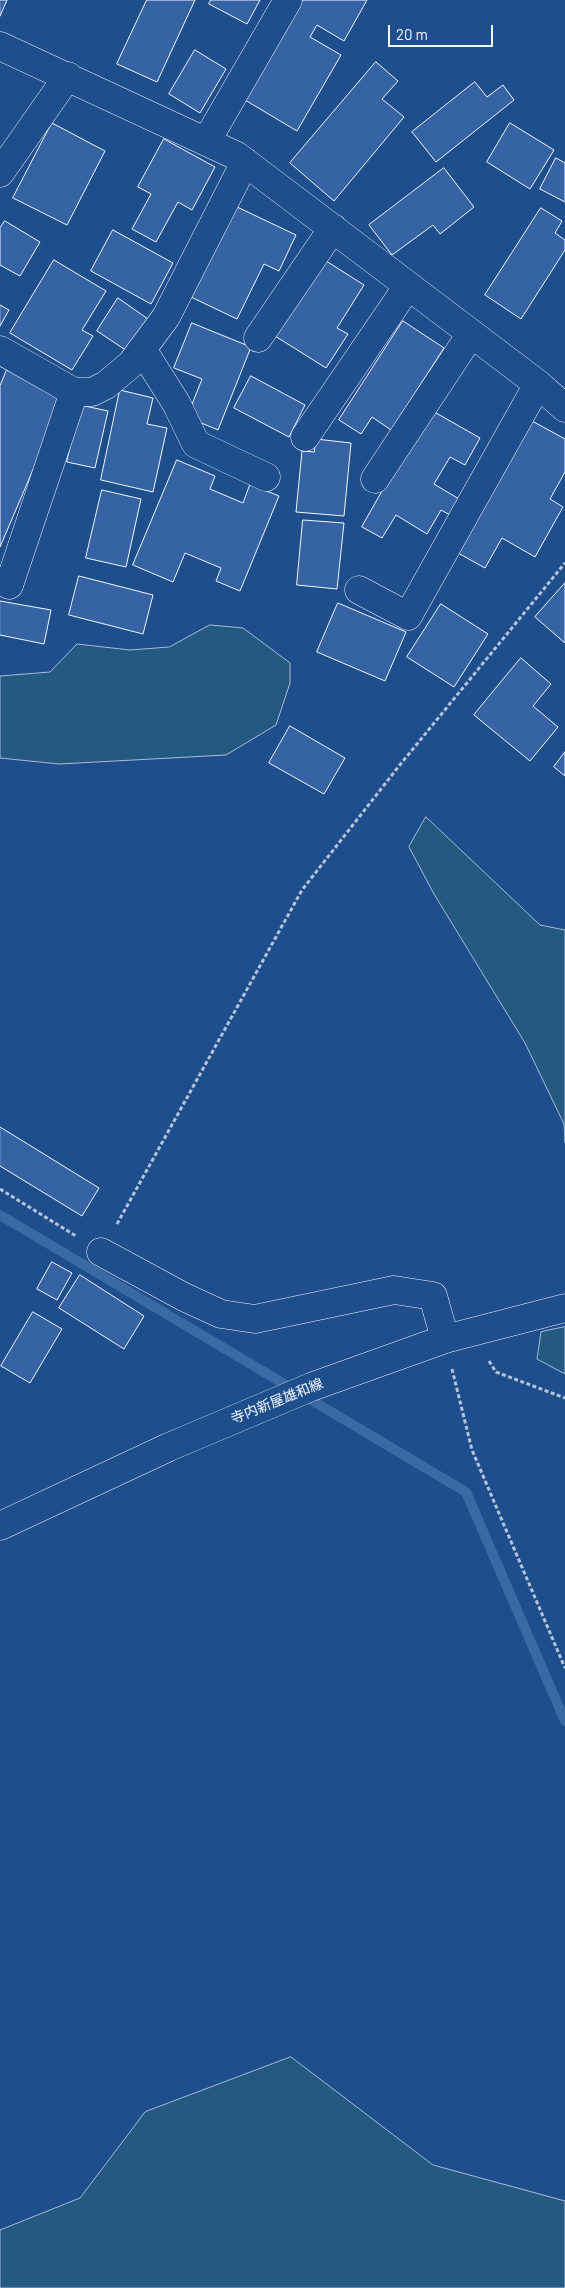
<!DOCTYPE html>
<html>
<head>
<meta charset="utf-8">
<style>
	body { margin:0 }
	#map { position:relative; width:565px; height:2288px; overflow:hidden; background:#1f4e8c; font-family:Barlow,sans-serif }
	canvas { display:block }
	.scale { position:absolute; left:388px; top:25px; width:105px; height:22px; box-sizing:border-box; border:2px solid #f2f6ff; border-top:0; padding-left:6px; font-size:15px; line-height:18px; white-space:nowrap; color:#f2f6ff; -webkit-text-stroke:4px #1f4e8c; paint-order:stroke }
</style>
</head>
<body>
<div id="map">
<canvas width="565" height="2288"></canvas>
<div class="scale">20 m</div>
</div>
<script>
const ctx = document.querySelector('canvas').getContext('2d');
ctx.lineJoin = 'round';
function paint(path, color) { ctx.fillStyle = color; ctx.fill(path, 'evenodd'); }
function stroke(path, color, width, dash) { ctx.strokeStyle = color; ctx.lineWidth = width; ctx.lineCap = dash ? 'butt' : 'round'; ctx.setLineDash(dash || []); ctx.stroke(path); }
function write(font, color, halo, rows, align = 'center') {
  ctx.font = font + ' Barlow,"Noto Sans JP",sans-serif'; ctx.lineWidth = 4; ctx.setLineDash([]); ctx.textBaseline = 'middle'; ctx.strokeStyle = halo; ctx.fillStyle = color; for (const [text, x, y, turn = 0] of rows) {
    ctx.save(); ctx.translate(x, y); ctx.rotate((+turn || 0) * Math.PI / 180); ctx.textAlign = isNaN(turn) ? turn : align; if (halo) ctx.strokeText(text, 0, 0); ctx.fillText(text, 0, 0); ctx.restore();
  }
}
const green = new Path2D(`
	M210,625L243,628L290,663V683L276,725L226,755L59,764L0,758V676L50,672L77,644L130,650L169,647Z
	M426,817L540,925L565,930V1143L564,1124L525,1043L434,894L409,847Z
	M565,1327V1374L537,1359L541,1332Z
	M291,2057L433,2165L565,2201V2288H0V2230L80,2198L145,2112Z`);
paint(green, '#245a82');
stroke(green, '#a8bbd7', 1);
stroke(new Path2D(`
	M0,1215L466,1492L565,1721`), '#3b69a3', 10);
const building = new Path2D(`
	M0,0H7L0,16Z
	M147,0H195L157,82L117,64Z
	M211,0H260L247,24L209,4Z
	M303,0H367L344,41L317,25L310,37L341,55L297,131L245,100Z
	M195,50L226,69L200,113L169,94Z
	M376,62L398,81L382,99L404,117L334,201L290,163Z
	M475,82L487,97L503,85L514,100L436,162L412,132Z
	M52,123L105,151L67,225L13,198Z
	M510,123L554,150L530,189L487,162Z
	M164,139L215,167L192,210L178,202L156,242L132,229L151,194L138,187Z
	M556,158L565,163V202L540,189Z
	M444,168L474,207L440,234L433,225L392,255L369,225Z
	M235,206L296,235L279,271L264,264L237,319L191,297Z
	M541,208L562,221L555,233L565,240V250L521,319L485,295Z
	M5,221L40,242L20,276L0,265V228Z
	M113,230L173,263L151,304L91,271Z
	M323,259L364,285L337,328L348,334L326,368L275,336Z
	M54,260L106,291L82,330L93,336L72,370L10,333Z
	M118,298L148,319L127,351L97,331Z
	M0,305L9,310L0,326Z
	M403,321L444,348L391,430L372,417L361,434L339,420Z
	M192,323L251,347L218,430L187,417L202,379L174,368Z
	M9,365L67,390L0,547V386Z
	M251,376L305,405L289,437L234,408Z
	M120,390L153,398L147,424L167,428L153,492L101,480Z
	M80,405L108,411L95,468L67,462Z
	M429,409L480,438L465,465L450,457L434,484L459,499L450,515L441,510L427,534L396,515L382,538L362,527Z
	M532,421L565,439V472L550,499L563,507L535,557L502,538L485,568L458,553Z
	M316,439L351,443L344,516L296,512L302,451L314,452Z
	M177,460L215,476L210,489L243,503L250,484L279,496L240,591L216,581L221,568L185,553L173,582L133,565Z
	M102,490L141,499L126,567L86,558Z
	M303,520L344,523L337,589L297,585Z
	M79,576L153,595L143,634L69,615Z
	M565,583V643L535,617Z
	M0,601L51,610L44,644L0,635Z
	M338,603L406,632L385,681L317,652Z
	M441,604L488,634L454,687L407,657Z
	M521,658L551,684L533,706L558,727L530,761L474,715Z
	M290,726L345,758L324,794L269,763Z
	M565,752V776L554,767Z
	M0,1127L99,1188L82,1216L0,1166Z
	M52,1262L72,1273L57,1300L37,1289Z
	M80,1275L144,1316L124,1349L59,1308Z
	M33,1312L62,1329L30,1383L1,1366Z`);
paint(building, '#3563a3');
stroke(building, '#f2f6ff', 1);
const minor = new Path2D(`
	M0,46L237,156L538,384L565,408
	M206,142L288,0
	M0,173L68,76
	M258,338L333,228
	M142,349L176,403L196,444L266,477
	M0,350L74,392H92L106,385L131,364L166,317L245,162
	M305,437L408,286
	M375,479L471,334
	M9,585L74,392
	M359,590L408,616L538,384
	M101,1252L184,1297L221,1314L255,1319L394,1290L433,1296L445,1339`);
const primary = new Path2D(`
	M0,1526L169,1447L311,1387L445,1339L565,1308`);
stroke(minor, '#f2f6ff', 29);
stroke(primary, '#f2f6ff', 29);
stroke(new Path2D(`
	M0,1189L76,1236
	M117,1224L302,890L399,766L565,563
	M489,1361L496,1372L565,1398
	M452,1369L472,1450L565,1668`), '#b3c4dc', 3, [4, 2.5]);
stroke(minor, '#1f4e8c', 28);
stroke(primary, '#1f4e8c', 28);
write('14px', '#f2f6ff', '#1f4e8c', [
	["寺内新屋雄和線",277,1401,-22]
]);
</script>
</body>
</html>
